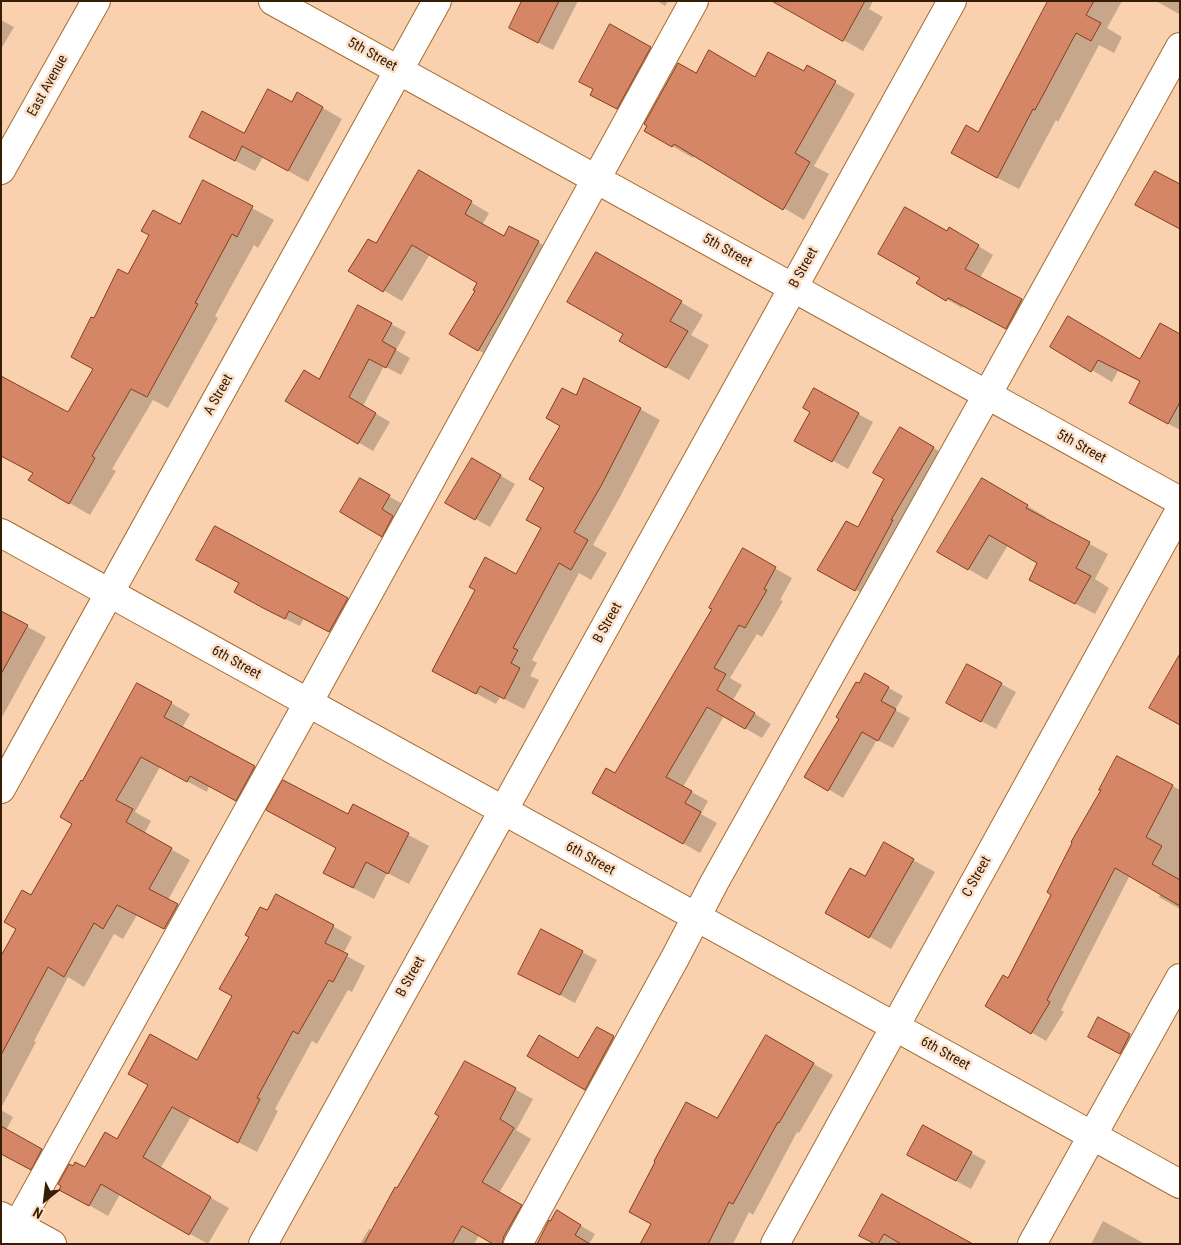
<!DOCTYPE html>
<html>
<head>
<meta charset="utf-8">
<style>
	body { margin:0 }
	#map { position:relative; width:1181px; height:1245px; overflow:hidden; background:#f9d1ae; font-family:"Roboto Condensed",sans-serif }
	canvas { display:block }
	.frame { position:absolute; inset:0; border:2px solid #361d04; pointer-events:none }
	.north { position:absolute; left:20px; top:1175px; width:50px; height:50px; -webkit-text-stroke:4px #fce1ca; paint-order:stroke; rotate:209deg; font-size:14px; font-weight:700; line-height:20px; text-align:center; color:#361d04 }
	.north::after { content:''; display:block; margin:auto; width:18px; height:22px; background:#361d04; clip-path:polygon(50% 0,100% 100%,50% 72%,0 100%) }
</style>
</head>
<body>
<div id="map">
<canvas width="1181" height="1245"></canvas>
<div class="frame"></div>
<div class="north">N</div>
</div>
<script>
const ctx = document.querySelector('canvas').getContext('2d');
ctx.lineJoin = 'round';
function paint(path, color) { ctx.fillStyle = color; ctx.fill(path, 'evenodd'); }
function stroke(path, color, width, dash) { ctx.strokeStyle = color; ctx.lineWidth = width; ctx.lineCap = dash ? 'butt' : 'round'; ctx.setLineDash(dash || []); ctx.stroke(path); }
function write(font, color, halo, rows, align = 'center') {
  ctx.font = font + ' "Roboto Condensed",sans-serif'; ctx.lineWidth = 5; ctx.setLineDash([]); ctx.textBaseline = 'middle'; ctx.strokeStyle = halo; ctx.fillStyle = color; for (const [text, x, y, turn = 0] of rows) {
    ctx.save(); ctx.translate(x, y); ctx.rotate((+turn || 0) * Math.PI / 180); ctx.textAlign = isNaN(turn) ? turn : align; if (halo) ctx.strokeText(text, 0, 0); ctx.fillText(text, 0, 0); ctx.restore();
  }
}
paint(new Path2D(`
	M524,1H578L553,50L525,36Z
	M657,1H668L665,6Z
	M774,1H873L869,9L883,17L863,51Z
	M1049,1H1122L1107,28L1122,37L1114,53L1099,45L1058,122L1056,120L1019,189L974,166L979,134Z
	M1156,1H1180V13L1179,14Z
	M1,20L14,27L1,49Z
	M611,26L665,56L632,117L606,103Z
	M807,67L855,94L814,166L829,174L804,220L695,155L693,158L646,131L696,75L756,79L804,72Z
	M298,94L342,119L308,182L263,157L255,171L210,148L245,134L293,103Z
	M419,172L489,213L482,225L505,238L538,242L556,253L496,360L478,350L477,290L479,283L430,254L402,301L350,271L376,245Z
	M204,182L274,220L258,248L254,245L215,316L218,318L168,408L153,400L112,469L116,471L90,515L30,480L94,369V320L129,276L180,226Z
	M950,229L993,255L980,278L1036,308L1021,336L963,306L962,308L918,283Z
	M596,253L703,315L691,335L709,345L689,380L621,341L624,334Z
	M391,324L406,332L396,350L410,358L401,375L384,366L363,406L390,422L373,451L287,400L319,380Z
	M1180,336V430L1150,414L1141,382L1118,371L1112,382L1051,346L1141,361Z
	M585,379L660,420L620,497L593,545L607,553L591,580L579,573L532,660L537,663L530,676L539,680L524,709L500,697L496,704L453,681L517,576L542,527L546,487L576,396Z
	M811,412L858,414L873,422L848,469L796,440Z
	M900,429L946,455L869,597L832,577L885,478Z
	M472,459L515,484L490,527L447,503Z
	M361,480L404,505L397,544L342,512Z
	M1001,490L1046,517L1044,519L1108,554L1095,579L1109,588L1095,614L1049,590L1039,563L1008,545L987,580L939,552Z
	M743,550L792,578L780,600L783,601L762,637L757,634L730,678L742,685L733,700L771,724L762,738L724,716L683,787L708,801L701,814L717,823L700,853L594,793L615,775L713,609Z
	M241,583L347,599L362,607L344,639L304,618L300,626L279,616Z
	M1,612L46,637L1,719Z
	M866,675L903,696L895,710L910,718L893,748L877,740L843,798L806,776Z
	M138,684L190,714L182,728L274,778L255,811L209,786L207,792L160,767L135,812L151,821L144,834L190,860L168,900L196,916L184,939L137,915L123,939L114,934L84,987L68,977L34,1041L36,1042L1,1108V959L32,897L74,824L83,782Z
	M1001,684L1016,692L996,729L962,711Z
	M1118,757L1180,790V909L1159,897L1161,893L1130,875L1061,1010L1064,1012L1046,1041L986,1006L1009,979L1053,894Z
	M354,806L429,846L409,884L387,873L374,899L345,884L338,848L348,816Z
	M913,860L935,872L891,949L827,912L865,878Z
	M277,895L352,937L343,954L365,966L352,992L348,990L317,1044L312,1041L275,1109L278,1111L257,1152L191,1117L160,1169L229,1208L208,1244L120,1194L108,1216L61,1189L118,1141L198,1061L233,995L267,912Z
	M542,931L597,960L575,1003L534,981Z
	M1099,1019L1137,1039L1127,1057L1096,1041Z
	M598,1028L628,1046L600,1098L528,1056L579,1060Z
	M767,1037L833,1075L799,1133L797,1132L753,1215L749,1212L733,1244H642Z
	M466,1063L533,1099L516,1130L531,1139L499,1193L538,1216L523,1244H496L480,1234L474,1244H360L369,1229L373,1231L398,1190L440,1116Z
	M1,1110L13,1117L6,1130L56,1158L46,1177L1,1153Z
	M971,1153L986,1161L971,1189L923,1163Z
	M883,1196L899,1241L898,1244H876Z
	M557,1212L595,1234L589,1244L551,1223Z
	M1103,1221L1145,1244H1091Z`), '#0003');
const building = new Path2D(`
	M522,1H559L538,43L509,28Z
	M772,1H865L843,41Z
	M1048,1H1094L1086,15L1101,23L1091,41L1076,33L1035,110L1033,109L997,178L951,153L966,125L978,132Z
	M610,24L651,47L617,109L590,95L593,89L579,82Z
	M709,50L755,77L768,52L804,71L807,65L836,81L795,153L810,162L783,210L674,144L672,147L644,131L647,126L644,124L678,63L696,73Z
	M268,89L292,102L297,92L323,107L288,171L242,146L235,161L189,137L202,111L244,133Z
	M419,170L472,201L465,214L504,236L509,226L539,241L506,303L478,351L449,334L475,291L473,290L477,283L412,245L383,292L348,271L368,239L376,243Z
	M1155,171L1180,184V229L1135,205Z
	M203,180L253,206L237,237L232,234L195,303L198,304L147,397L131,389L92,456L95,458L69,504L28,480L33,473L1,456V376L68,412L93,369L71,357L91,317L94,318L118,269L128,274L149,235L141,231L153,210L180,224Z
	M905,207L947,231L949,227L979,245L965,269L1022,299L1006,329L948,298L946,301L916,283L920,278L878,254Z
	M596,252L682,301L670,321L688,331L666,368L619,341L623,334L567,302Z
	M358,305L392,323L382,341L396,349L386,368L369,359L349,397L376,413L358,444L285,401L304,370L319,379Z
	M1068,316L1140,359L1160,323L1180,334V402L1168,424L1129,403L1140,381L1098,360L1091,372L1050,347Z
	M584,378L641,408L601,486L574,532L588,540L571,570L559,563L513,648L518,650L511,663L520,668L504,699L480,686L476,694L432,671L475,590L469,587L485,557L516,574L541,528L526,520L544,488L529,479L560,426L546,418L562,388L576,395Z
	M814,388L859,413L832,462L794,441L810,412L803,408Z
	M900,427L934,447L891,520H893L855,591L817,570L846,521L858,527L884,479L873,473Z
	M472,458L501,475L475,520L445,503Z
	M360,478L390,495L382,509L393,516L382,537L340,512Z
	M982,478L1028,505L1026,508L1090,542L1076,568L1091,576L1075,604L1029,580L1037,563L989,535L968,570L937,552Z
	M215,526L348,598L329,632L289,611L285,619L263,608L234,592L239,583L196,560Z
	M743,548L776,567L764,589L767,590L745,628L739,625L714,668L726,674L717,690L755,713L745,729L707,707L666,777L692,791L685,803L701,812L683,844L592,793L606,768L615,773L712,609L709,608Z
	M1,611L28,625L1,674Z
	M1180,654V725L1149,708Z
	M967,664L1002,683L981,722L946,703Z
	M865,673L889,687L881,701L896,709L878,741L862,732L828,791L804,777L839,719L836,717L856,682L859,683Z
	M137,683L172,702L164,717L255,766L236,801L190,776L187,782L141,757L116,800L133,809L126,822L172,848L149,889L178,904L164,929L117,905L103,929L94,923L64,977L48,967L1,1055V956L16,929L4,922L22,890L31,895L72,824L60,817L81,780L82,781Z
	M1117,756L1173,785L1146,837L1162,846L1152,864L1180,880V906L1115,868L1047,1000L1050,1002L1031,1034L985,1006L1003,975L1008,978L1051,895L1047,892L1072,843L1071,842L1101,790H1099Z
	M283,780L348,814L353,804L409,833L388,874L366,862L353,888L323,873L336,848L266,810Z
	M884,842L914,859L869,938L825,913L850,868L865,876Z
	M276,894L334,925L325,943L348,954L333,982L329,980L298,1034L293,1031L257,1098L260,1099L238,1143L172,1107L143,1157L211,1197L189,1235L101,1184L89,1206L59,1190L61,1186L58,1184L69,1164L73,1166L75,1162L85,1167L105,1132L117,1139L148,1085L128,1074L150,1034L197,1060L232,996L219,989L249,937L245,935L260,907L267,910Z
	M541,929L583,951L560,995L518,974Z
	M1098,1017L1130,1034L1120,1054L1088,1037Z
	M597,1027L614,1036L585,1090L527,1056L539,1035L578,1058Z
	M766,1035L814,1063L779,1123L778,1122L733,1204L729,1202L708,1244H640L651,1224L629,1212L655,1162L654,1161L686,1102L717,1118Z
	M465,1061L516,1088L500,1119L514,1128L482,1182L522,1205L504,1236L502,1244H493L462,1226L452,1244H364L395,1187L397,1188L439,1116L435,1114Z
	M923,1125L972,1152L956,1181L907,1155Z
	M1,1126L42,1149L31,1170L1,1154Z
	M882,1194L973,1244H901L884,1234L878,1244H875L859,1236Z
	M557,1210L581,1225L575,1235L590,1244H537L549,1220L550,1221Z`);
paint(building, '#d58666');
stroke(building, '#843d1d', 1);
const minor = new Path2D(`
	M273,1L1180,501
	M1,170L96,1
	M1,533L1180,1184
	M1,789L437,1
	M1,1216L52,1244
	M7,1244L308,703L694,1
	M263,1244L952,1
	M518,1244L675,958L714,883L987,395L1180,47
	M775,1244L1180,510
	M1032,1244L1180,978`);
stroke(minor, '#a86c2f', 30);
stroke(minor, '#fff', 28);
write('14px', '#361d04', '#fce1ca', [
	["5th Street",372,55,29],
	["East Avenue",48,86,-61],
	["5th Street",727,251,29],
	["B Street",804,268,-61],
	["A Street",219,395,-61],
	["5th Street",1081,447,29],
	["B Street",608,623,-61],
	["6th Street",236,663,29],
	["6th Street",590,859,29],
	["C Street",977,877,-61],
	["B Street",411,977,-61],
	["6th Street",945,1054,29]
]);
</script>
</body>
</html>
